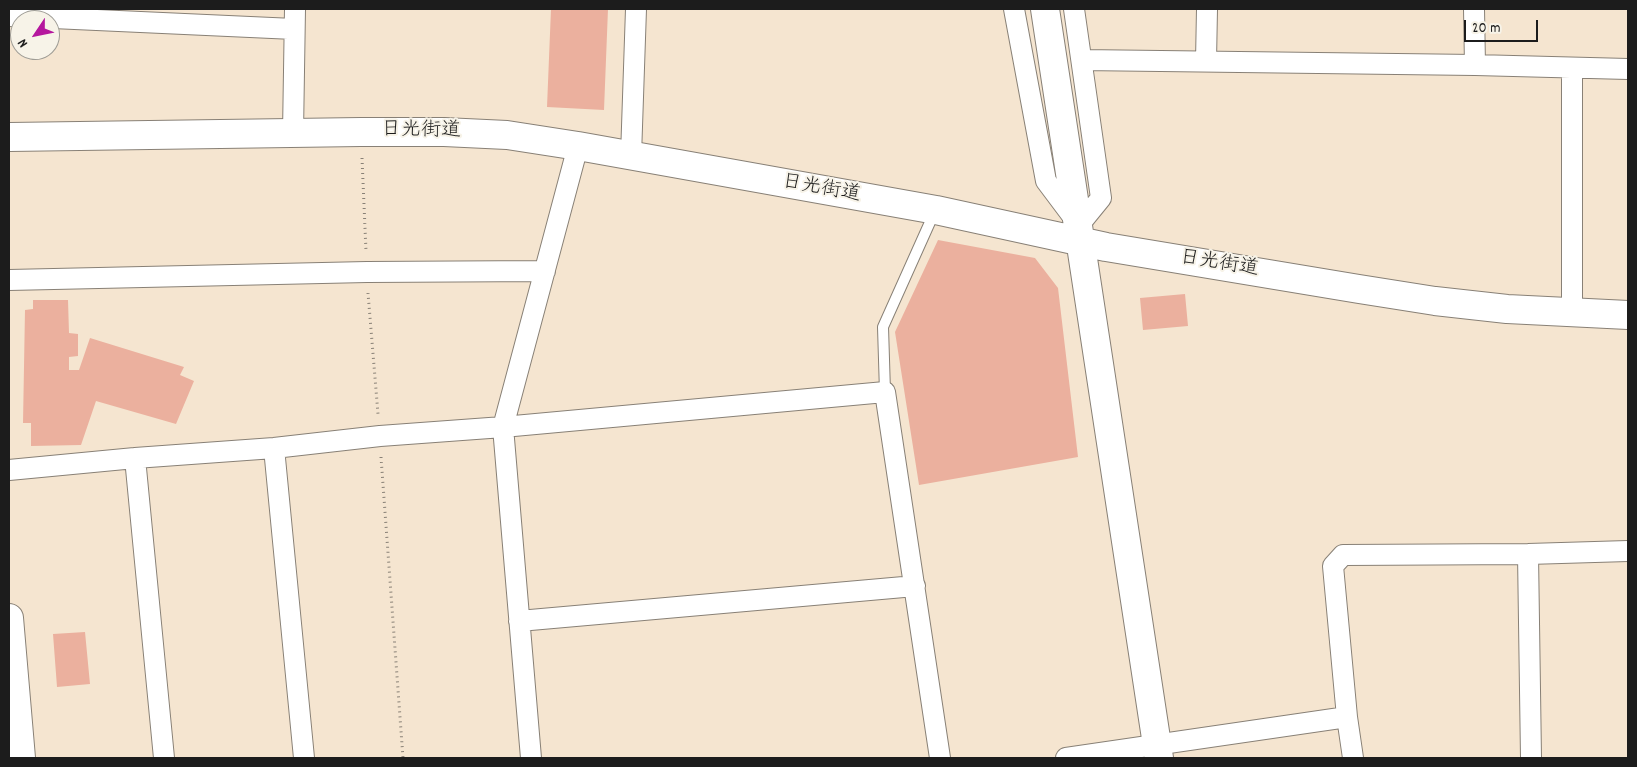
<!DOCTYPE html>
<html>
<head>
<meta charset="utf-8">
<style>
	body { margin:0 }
	#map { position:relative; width:1637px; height:767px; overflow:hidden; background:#f5e5d0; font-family:Dekko,sans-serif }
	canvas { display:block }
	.frame { position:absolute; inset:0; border:10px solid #1c1c1c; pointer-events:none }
	.north { position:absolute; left:10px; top:10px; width:50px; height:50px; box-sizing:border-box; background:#f7f3e8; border:1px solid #9f9d96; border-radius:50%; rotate:236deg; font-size:14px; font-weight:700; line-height:20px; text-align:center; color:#1c1c1c }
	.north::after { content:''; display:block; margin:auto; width:18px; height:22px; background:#b5179e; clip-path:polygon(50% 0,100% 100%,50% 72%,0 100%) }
	.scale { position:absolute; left:1464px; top:20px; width:74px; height:22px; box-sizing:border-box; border:2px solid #1c1c1c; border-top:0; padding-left:6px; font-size:15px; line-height:18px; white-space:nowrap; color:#1c1c1c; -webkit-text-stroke:4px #f7f3e8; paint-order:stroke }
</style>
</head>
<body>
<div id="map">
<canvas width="1637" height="767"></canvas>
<div class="frame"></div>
<div class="north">N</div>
<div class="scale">20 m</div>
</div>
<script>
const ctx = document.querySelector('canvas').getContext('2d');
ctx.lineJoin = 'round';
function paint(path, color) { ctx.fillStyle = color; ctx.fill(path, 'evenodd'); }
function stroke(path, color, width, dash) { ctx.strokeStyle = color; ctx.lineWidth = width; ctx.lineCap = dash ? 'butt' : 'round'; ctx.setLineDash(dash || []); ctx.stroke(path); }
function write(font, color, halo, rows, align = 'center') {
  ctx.font = font + ' Dekko,"Klee One",sans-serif'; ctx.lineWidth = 4; ctx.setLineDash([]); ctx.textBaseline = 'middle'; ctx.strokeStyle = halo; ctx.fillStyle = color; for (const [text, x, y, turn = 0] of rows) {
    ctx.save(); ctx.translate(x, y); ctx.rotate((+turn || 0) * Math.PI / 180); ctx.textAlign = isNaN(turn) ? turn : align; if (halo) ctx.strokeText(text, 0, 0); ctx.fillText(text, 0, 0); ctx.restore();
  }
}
paint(new Path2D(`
	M551,9H608L604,110L547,107Z
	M938,240L1035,258L1058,288L1078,457L919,485L895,332Z
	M1185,294L1188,326L1143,330L1140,298Z
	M33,300H68L69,333L78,334V356L69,357V370H79L90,338L184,367L180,375L194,381L176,424L96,401L81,445L31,446V423H23L25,310L33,309Z
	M85,632L90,684L57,687L53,634Z`), '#ebb09e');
const lane = new Path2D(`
	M885,392L883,327L935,211`);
const street = new Path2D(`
	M1014,9L1046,181L1079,225L1101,198L1074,9
	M1474,9L1475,65
	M9,16L294,29
	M1082,60L1475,65L1628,69
	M1206,61L1207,9
	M1572,68V312
	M293,133L295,9
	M631,156L636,9
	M9,280L367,272L545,271
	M274,448L304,758
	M135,458L164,758
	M9,470L135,458L274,448L380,436L503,427L885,392L940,758
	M1528,554L1531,758
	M519,621L915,586
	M531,758L503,427L578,146
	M1066,758L1347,717
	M1353,758L1347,717L1333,566L1343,555L1528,554L1628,551`);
const secondary = new Path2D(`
	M1045,9L1159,758
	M9,137L361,132H444L507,135L578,146L936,210L1106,247L1359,289L1435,301L1507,309L1628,315
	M9,618L21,758`);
stroke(lane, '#888076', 12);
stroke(street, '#888076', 22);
stroke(secondary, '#888076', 30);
stroke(new Path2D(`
	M362,158L366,251
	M368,293L378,414
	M381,457L403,758`), '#888076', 3, [1, 4]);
stroke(lane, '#fff', 10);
stroke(street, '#fff', 20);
stroke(secondary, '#fff', 28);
write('20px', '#1c1c1c', '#f7f3e8', [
	["日光街道",421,132,1],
	["日光街道",821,190,10],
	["日光街道",1219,265,9]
]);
</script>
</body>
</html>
